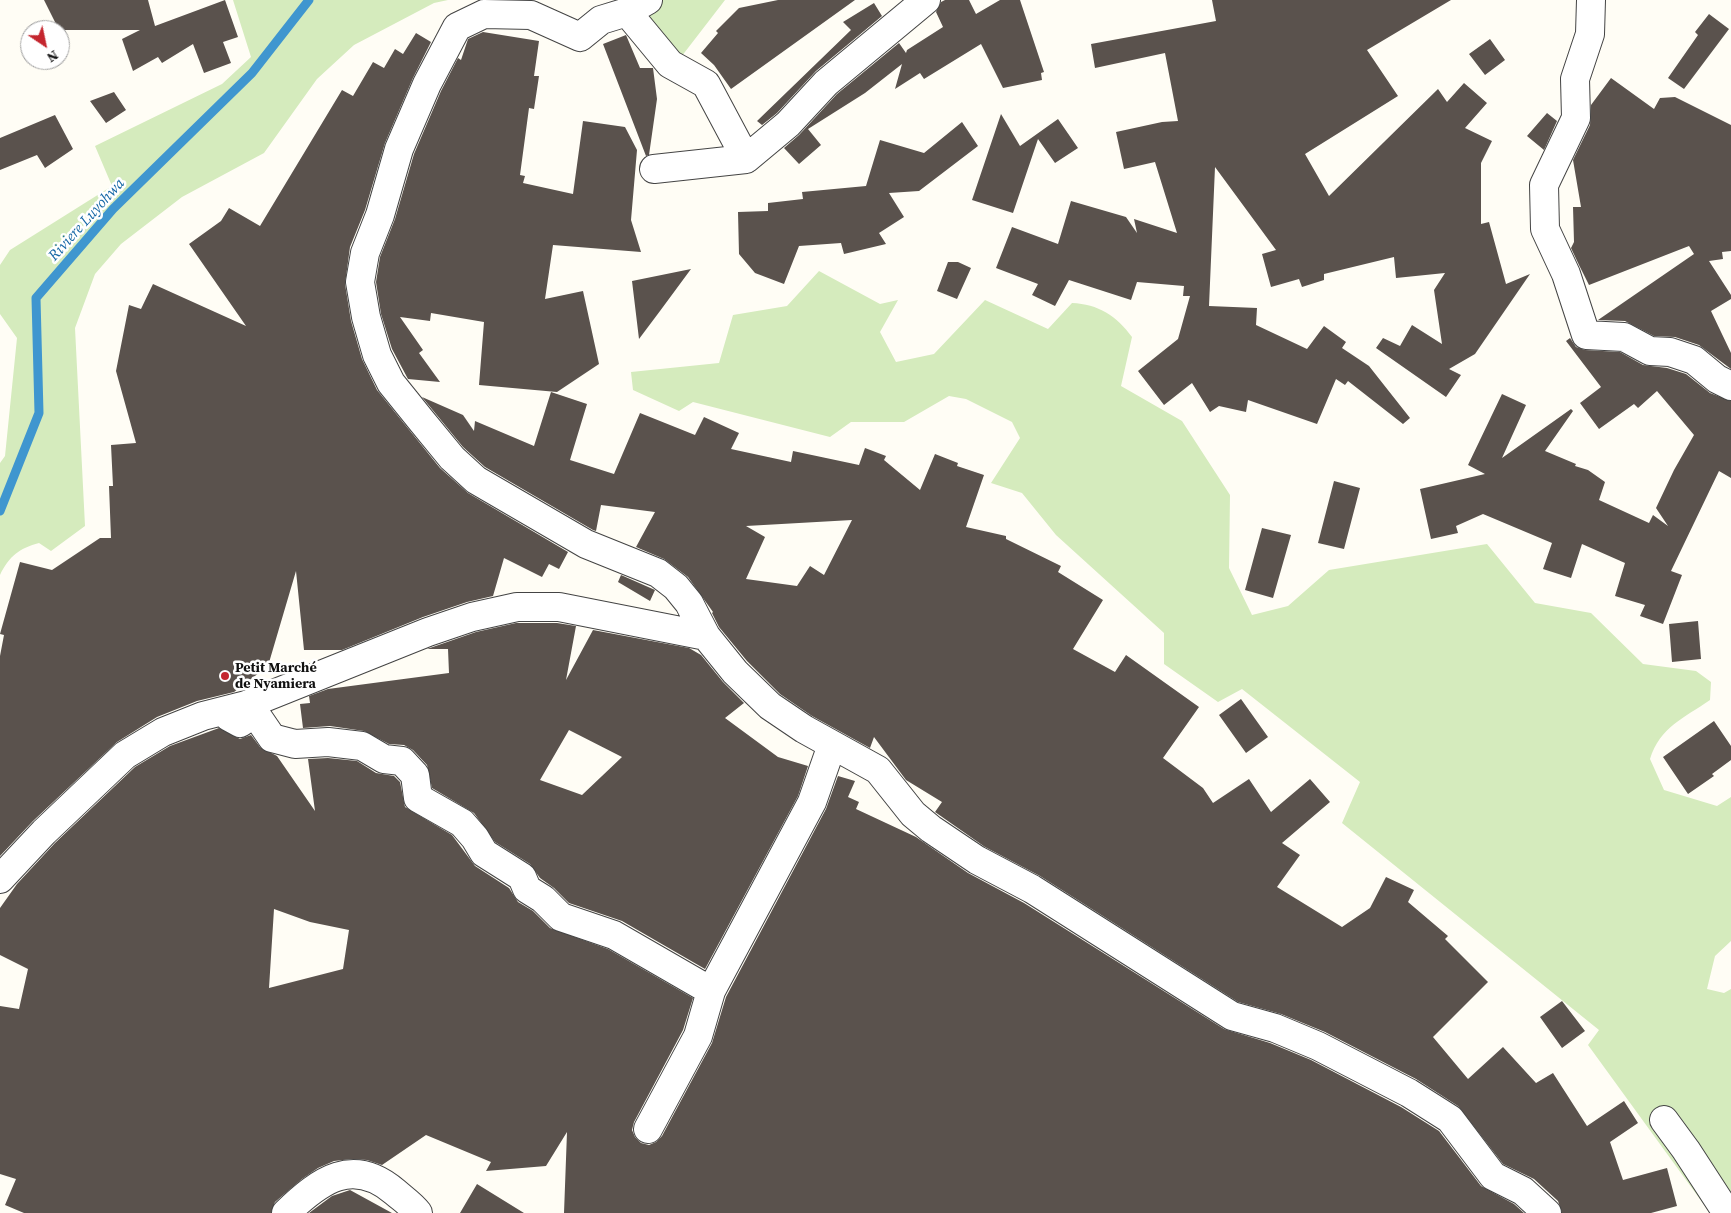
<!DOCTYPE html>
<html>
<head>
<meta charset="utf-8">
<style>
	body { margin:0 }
	#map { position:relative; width:1731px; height:1213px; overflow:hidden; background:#fffdf5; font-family:"Source Serif 4",serif }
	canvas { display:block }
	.north { position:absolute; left:20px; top:20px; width:50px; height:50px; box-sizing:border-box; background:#fff; border:1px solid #a0a0a0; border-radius:50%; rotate:146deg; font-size:14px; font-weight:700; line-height:20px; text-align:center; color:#111 }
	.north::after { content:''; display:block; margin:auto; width:18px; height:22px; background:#c4262e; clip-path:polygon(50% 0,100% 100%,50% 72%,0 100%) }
</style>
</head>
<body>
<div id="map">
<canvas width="1731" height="1213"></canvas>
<div class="north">N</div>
</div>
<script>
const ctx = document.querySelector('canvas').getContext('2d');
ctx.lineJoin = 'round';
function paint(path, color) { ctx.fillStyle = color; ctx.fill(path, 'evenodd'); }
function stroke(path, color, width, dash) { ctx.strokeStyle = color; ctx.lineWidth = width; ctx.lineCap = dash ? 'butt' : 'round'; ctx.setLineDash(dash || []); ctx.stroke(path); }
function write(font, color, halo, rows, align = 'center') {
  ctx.font = font + ' "Source Serif 4",serif'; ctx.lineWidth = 5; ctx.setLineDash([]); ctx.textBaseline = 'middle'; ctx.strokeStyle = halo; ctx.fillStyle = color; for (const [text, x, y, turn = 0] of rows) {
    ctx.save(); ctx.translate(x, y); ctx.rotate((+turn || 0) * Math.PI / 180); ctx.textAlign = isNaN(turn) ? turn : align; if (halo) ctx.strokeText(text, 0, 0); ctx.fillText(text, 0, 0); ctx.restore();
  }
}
paint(new Path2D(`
	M233,0H448L434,3L354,45L317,79L264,153L182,197L121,244L95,274L75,328L85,526L51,551L39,543C20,548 9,556 0,575V463L5,456L17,338L0,314V265L10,250L112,186L95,146L222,84L251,57Z
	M627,0H725L668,74Z
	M819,271L880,304L898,300L880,332L896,362L934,354L985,300L1048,329L1072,303C1098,304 1117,316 1132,337L1121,386L1182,421L1230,495L1229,568L1252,615L1288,606L1329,570L1487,544L1535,603L1591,613L1643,664L1696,671L1711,682L1710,700C1684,718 1660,727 1650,759L1664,790L1717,806L1731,797V941L1715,956L1707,989L1724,993L1731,989V1213H1710L1588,1045L1599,1030L1342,823L1360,782L1242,689L1218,702L1164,664V633L1056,535L1022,493L991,483L1020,438L1012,422L966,399L949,396L904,422H851L830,437L693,402L679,411L633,390L631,372L719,363L733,315L787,306Z`), '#d5ebbd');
stroke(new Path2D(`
	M0,511L39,413L36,298L113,209L252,73L309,0`), '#3f96cf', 9);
paint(new Path2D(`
	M44,0H148L155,26L225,0L238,37L223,42L231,63L204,73L193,44L162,63L158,57L133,71L122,39L140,30H59Z
	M778,0H855L731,89L714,65L701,53L718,33L716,31L739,8Z
	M945,0H969L976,14L1000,0H1020L1044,72L1041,73L1042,80L1003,88L981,44L924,79L920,73L895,89L902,64L865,93L808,129L821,145L799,164L784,148L799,135L837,94L899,43L906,53L907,50L943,27L936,12L941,2Z
	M1212,0H1451L1367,50L1398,96L1305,154L1329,196L1438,89L1447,102L1464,83L1487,103L1465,128L1492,141L1481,163V224L1489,222L1506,284L1530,274L1475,354L1449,369L1461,375L1446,397L1376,348L1383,338L1400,346L1412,325L1442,344L1434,290L1445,273L1396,278L1394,257L1324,274V280L1302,287L1299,279L1271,287L1262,254L1276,250L1215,167L1209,306L1257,308L1256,325L1307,349L1324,326L1346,342L1342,348L1369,366L1410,418L1403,424L1348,381L1345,385L1336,379L1317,424L1248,400L1246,412L1219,406L1210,412L1192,383L1164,405L1138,371L1178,339L1190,296H1183L1184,286L1137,282L1131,300L1069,280L1055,306L1032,295L1038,284L996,268L1012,227L1058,244L1071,201L1126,217L1137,233L1134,219L1177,233L1155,162L1124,169L1116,132L1162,122L1178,121L1165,53L1095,68L1091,44L1216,21Z
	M874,3L882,16L816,71L777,113L762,125L757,121L851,30L843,22Z
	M1709,14L1729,29L1684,89L1668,78L1698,35L1695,32Z
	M483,32L539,41L534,76H539L534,109L529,108L520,175L525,176L523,183L573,194L583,121L625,127L637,150L631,220L641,252L553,245L545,299L583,291L599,364L557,392L479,385L484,322L431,313L430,321L400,317L423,350L419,353L440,382L408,379L392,349L381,314L376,282L380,257L395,219L414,154L441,91L458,58L461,60L468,39Z
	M416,33L431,42L413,78L385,143L365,210L350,247L345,284L351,321L362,359L377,390L440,468L468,493L568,552L559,569L549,564L542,577L504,558L493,596L467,602L423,617L342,650H304L296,571L268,666L234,692L197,701L157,717L117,742L33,821L0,856V656L4,635L0,634L20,562L52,570L100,538H111L109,486H113L111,445L136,443L116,371L129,305L141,309L153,284L246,326L189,244L221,221L229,208L260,226L342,90L353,96L373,62L384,68L395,49L403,54Z
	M626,35L640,68H653L657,99L649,155L646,156L603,44Z
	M1490,39L1505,60L1485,75L1469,54Z
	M1611,78L1654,109L1660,98L1675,97L1731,125V251L1722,252L1723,259L1709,261L1731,295V299L1711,311L1731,353V369L1699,345L1675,337L1654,336L1625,321L1598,320L1694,254L1689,246L1589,285L1579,265L1571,248L1574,242L1573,207H1581L1573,160L1590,125L1591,105Z
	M114,92L126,110L106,123L90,101Z
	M1547,113L1557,121L1544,150L1527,136Z
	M1001,114L1020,146L1058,119L1078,148L1055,163L1038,139L1013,213L972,200Z
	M55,115L73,149L45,168L37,155L0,170V138Z
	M962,122L978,146L919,191L889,193L904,217L879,233L886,244L844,254L841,243L799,246L784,284L755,273L739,254L738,212L768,211V203L803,199L802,192L866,186L880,140L924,153Z
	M948,262H958L971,268L957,299L937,291Z
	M691,269L660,311L639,339L632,281Z
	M1570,338L1576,347L1585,350L1620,352L1643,365L1667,368L1686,374L1710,393L1731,401V478L1719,471L1671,571L1682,575L1663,624L1640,616L1645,605L1615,596L1625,563L1582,544L1571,578L1543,569L1552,543L1483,514L1456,526L1458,533L1431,539L1420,489L1485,474L1468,465L1502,394L1526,405L1502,458L1571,409L1573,411L1545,451L1576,464L1575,466L1588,470L1605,482L1599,500L1649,523L1653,515L1668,526L1656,508L1674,470L1694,435L1657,391L1638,408L1634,404L1599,429L1580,403L1601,387L1566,341Z
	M551,392L587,404L570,460L614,474L640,413L695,435L704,417L739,433L731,449L791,462L793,451L859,465L865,448L886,456L884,460L920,490L935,454L958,463L957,466L984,475L966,527L1006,536V539L1061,566L1058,572L1103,600L1073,649L1115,672L1126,655L1199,707L1163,758L1203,788L1213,803L1249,779L1271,812L1310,779L1330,802L1282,843L1300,855L1277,887L1342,927L1370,908L1386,877L1414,890L1408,902L1448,936L1445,939L1488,982L1433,1037L1468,1079L1503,1047L1536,1083L1553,1073L1587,1126L1624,1101L1638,1123L1610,1142L1623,1180L1667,1168L1677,1206L1651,1213H1562L1558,1201L1534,1179L1503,1164L1458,1106L1416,1079L1325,1032L1281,1014L1238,1002L1040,876L985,847L935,812L942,802L906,780L874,737L870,748L812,716L780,694L747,661L719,627L712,613L713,612L688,577L664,559L636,547L655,512L601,505L596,531L593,530L485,467L463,447L422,397L463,415L474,431L475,421L534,446ZM852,520L824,575L810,566L797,586L746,579L765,537L746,526Z
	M1334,481L1360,488L1344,549L1318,543Z
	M1262,528L1291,535L1273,598L1245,590Z
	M621,575L655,590L650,601L618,582Z
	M1698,621L1701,659L1672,662L1669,624Z
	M516,623H557L576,626L566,680L593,630L689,648L701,655L723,682L744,703L725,718L778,757L808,766L798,796L705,969L622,921L569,903L554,888L540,878L530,864L495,842L474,813L432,788L427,765L413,750L404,745L389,744L364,731L330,726L303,728L300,704L310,703L309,696L328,689L449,673L448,649H427L476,632ZM569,730L622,757L582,795L540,780Z
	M1241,699L1268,737L1246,753L1219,715Z
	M1714,721L1731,746V760L1712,774L1714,776L1688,794L1663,757Z
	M219,728L240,739L251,735L260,747L277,756L315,811L308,759L328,758L357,761L376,773L394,776L400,782L405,807L452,835L475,866L509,888L518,902L533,911L550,928L608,949L693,998L683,1030L634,1122L632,1130L635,1137L641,1143L649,1145L656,1142L662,1136L712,1043L726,997L826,809L838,776L855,781L848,797L859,802L856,809L916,837L968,873L1024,903L1224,1029L1270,1043L1311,1060L1401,1107L1439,1131L1481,1186L1514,1204L1524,1213H564L567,1132L546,1166L486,1171L491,1162L426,1135L382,1165L367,1160L352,1159L334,1161L318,1168L302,1179L275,1202L271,1213H24L5,1205L16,1179L0,1174V1006L19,1009L28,969L0,955V908L17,884L55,843L135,767L170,746ZM274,909L310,922L349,930L343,969L269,988Z
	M1562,1001L1585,1031L1562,1048L1540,1017Z
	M477,1184L524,1213H460Z
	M350,1190L392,1213H309L332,1196Z`), '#5a524d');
const street = new Path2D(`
	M648,0L627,12L601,20L580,37L531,15L484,14L457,27L427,84L399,149L380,215L365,253L360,282L366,317L377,355L391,383L420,419L452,458L476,480L586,544L658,573L676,587L689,603L706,636L735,672L770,706L804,729L878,770L913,814L931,829L977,860L1032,889L1232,1016L1275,1028L1318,1046L1409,1093L1450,1119L1493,1176L1523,1191L1547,1213
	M1591,0L1590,34L1575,79L1576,118L1544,185L1545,229L1566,274L1586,335L1624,337L1650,351L1670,352L1694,360L1717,379L1731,386
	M627,12L670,64L706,84L746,159
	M654,169L746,159L788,124L826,83L926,0
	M229,717L240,723L251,716L259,719L272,738L295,744L328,742L362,746L384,759L402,761L415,775L418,798L462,823L475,838L484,853L522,877L527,889L543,899L561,917L614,935L711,991
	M0,879L44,832L125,755L163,732L203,716L246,705L428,632L472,617L517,607H559L706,636
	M1664,1120L1686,1150L1727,1213
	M648,1129L698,1036L711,991L812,802L832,745
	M286,1213C320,1180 353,1156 395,1192C403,1199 412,1205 418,1213`);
stroke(street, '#444', 30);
stroke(street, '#fff', 28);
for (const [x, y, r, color] of [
	[225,676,5,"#c4262e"]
]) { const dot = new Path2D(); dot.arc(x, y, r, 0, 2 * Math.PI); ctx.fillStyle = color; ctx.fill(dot); stroke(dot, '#fff', 2); }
write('bold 14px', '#111', '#fff', [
	["Petit Marché",235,668],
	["de Nyamiera",235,684]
], 'left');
write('italic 15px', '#1768a6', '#fff', [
	["Riviere Luyohwa",87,220,-48]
]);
</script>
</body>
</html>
